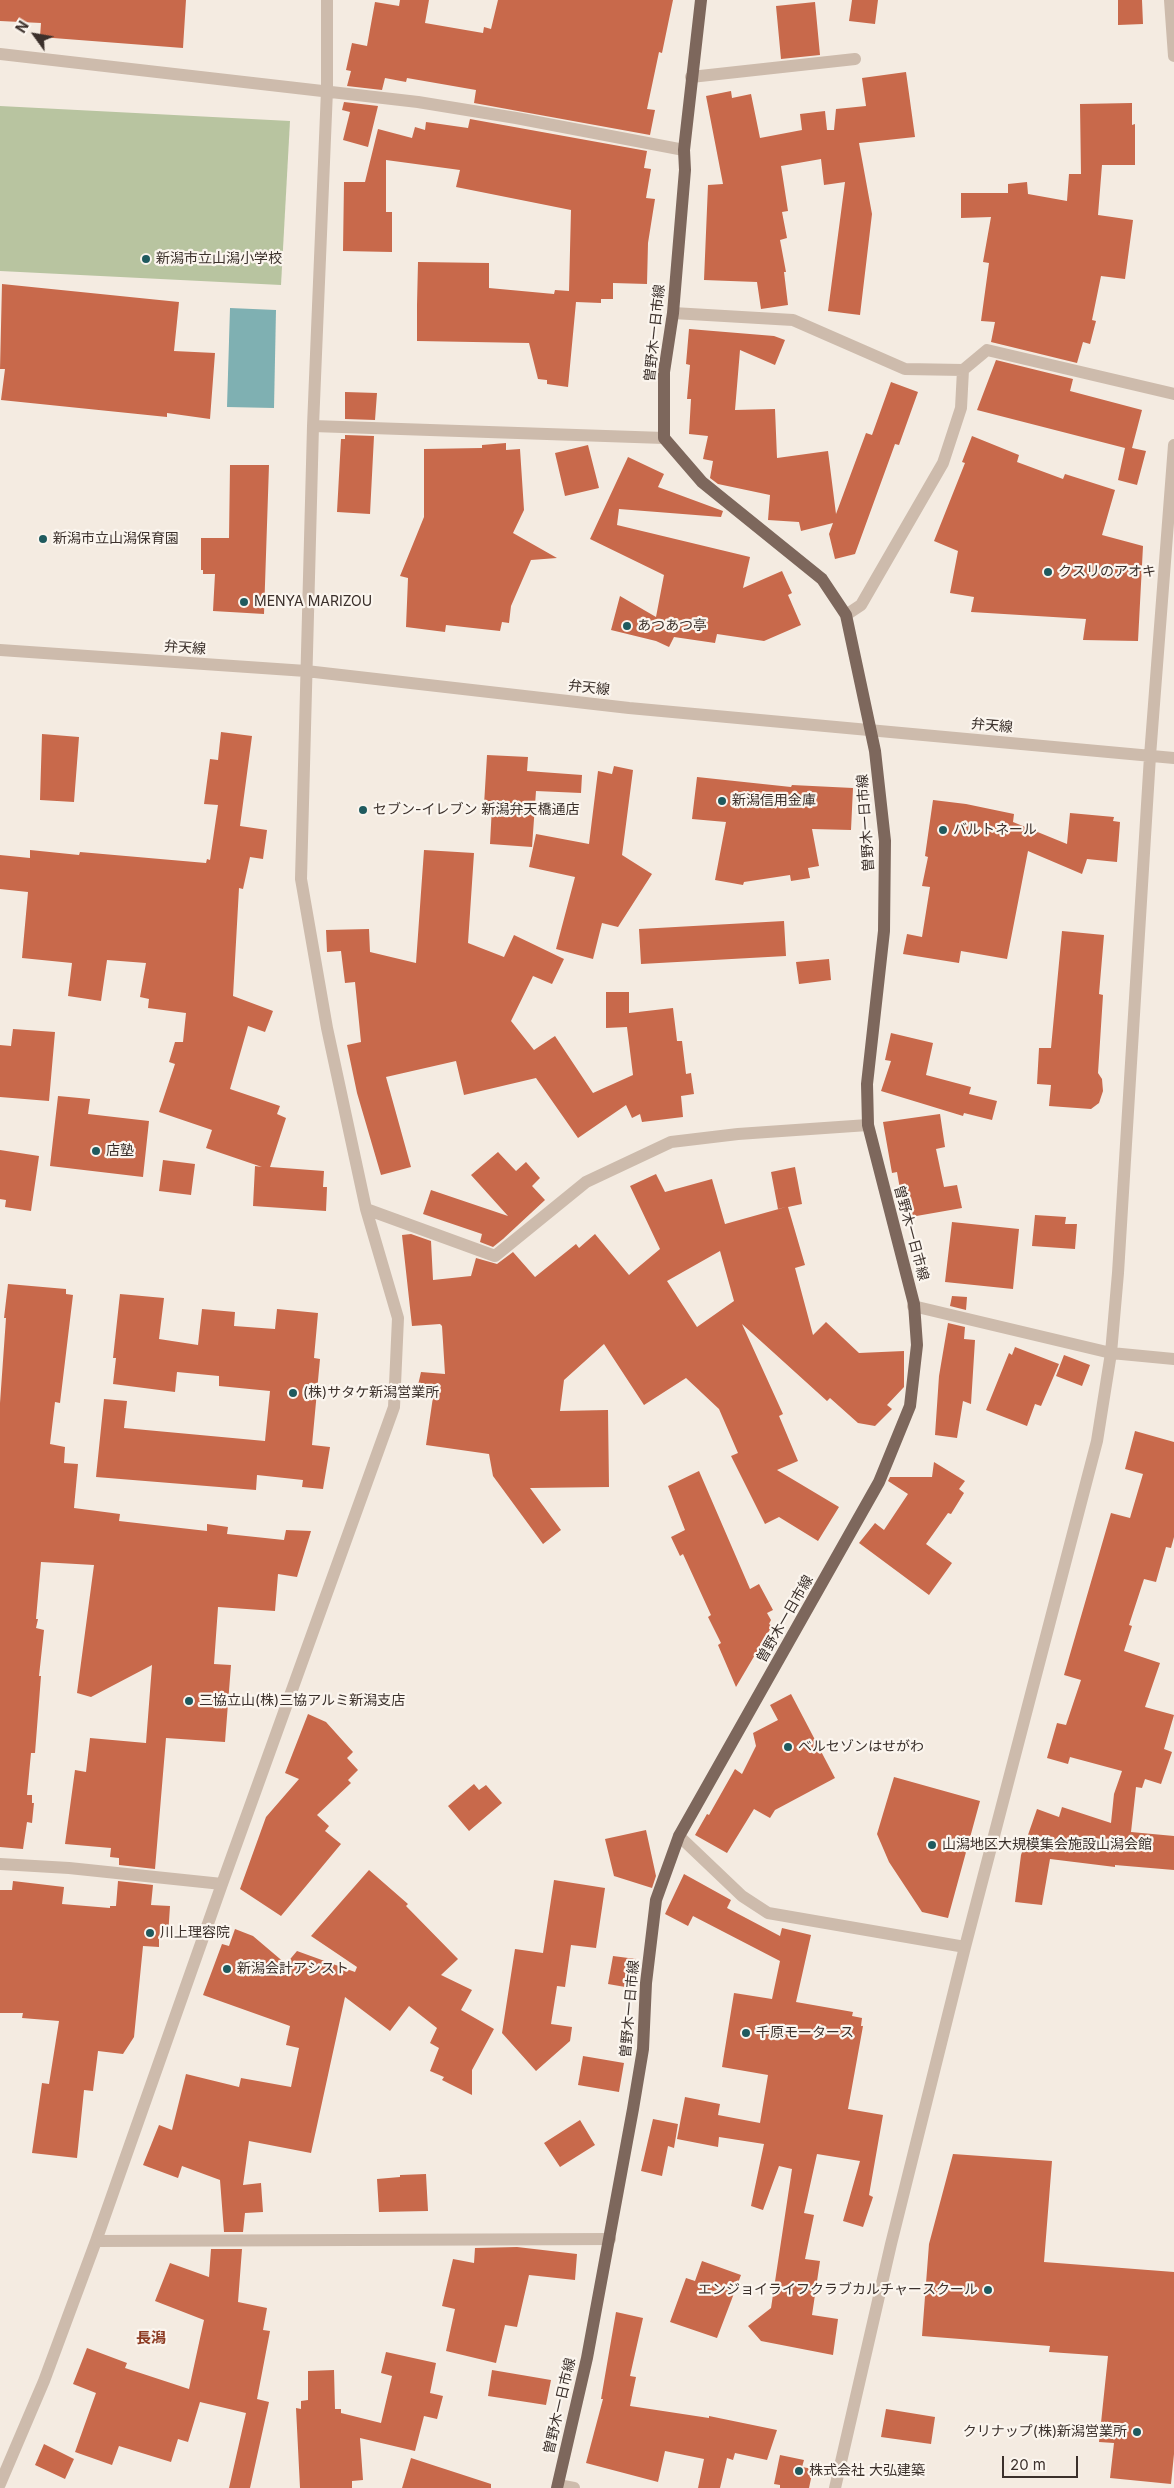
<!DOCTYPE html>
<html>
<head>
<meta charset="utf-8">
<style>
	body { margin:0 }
	#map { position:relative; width:1174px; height:2488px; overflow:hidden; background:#f4ebe1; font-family:Inter,sans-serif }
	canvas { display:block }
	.north { position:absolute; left:10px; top:10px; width:50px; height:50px; -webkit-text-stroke:4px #fbf5ee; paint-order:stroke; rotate:302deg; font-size:14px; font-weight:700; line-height:20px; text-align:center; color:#3b302b }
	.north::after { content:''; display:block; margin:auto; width:18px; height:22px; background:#3b302b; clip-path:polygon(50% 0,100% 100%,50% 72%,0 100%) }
	.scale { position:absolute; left:1002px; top:2456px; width:76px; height:22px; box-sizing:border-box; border:2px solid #3b302b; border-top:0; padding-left:6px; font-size:15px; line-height:18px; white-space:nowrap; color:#3b302b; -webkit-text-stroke:4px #fbf5ee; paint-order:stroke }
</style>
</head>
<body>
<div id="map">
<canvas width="1174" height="2488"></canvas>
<div class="north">N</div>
<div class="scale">20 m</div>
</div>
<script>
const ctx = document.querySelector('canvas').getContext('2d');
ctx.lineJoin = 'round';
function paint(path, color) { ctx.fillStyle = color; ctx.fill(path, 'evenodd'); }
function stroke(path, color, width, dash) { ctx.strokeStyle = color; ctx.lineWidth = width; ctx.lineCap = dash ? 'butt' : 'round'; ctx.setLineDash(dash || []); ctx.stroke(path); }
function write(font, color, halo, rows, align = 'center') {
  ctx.font = font + ' Inter,"Noto Sans JP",sans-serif'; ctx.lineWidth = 4.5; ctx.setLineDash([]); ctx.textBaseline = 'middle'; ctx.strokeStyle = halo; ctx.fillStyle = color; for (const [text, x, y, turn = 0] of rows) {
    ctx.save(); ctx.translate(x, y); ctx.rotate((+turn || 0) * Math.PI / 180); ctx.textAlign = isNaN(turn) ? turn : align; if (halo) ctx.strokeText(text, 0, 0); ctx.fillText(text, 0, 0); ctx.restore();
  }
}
paint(new Path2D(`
	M0,106L290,121L281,285L0,271Z`), '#b8c4a0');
paint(new Path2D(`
	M230,308L276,310L274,408L227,407Z`), '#7fb0b2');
paint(new Path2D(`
	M0,0H186L183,48L40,37L41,23L0,21Z
	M400,0H429L425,23L483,33L484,27L491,29L498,0H673L662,53L659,52L647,109L655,110L650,135L474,103L476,90L407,78L406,82L385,78L382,90L347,86L351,71L346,70L352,43L367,46L375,2L399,6Z
	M852,0H878L875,24L849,21Z
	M1118,0H1142L1143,24L1118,25Z
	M815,2L820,55L781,59L776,6Z
	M906,72L915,137L859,143L872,214L860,315L828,311L845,182L824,185L821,159L781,166L788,211L782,212L787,238L780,240L786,272H784L788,305L761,309L757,282L704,280L708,185L723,184L706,96L731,91L732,98L751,94L760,138L802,130L800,114L825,111L827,130H834L836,109L866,106L862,78Z
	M344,102L378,106L368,147L343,140L350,112L342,110Z
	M1132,103V125L1135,124V165H1102L1098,215L1133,220L1125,279L1101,276L1092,320L1096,321L1090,344L1083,342L1077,363L991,342L995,322L981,321L989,263L983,262L991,217L961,218V193H1008V184L1027,182L1028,194L1067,201L1069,174H1081L1080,104Z
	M470,119L647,151L644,168L651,169L646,198L655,199L648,243L647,284L613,283V299H601V303L576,302L568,387L547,384V380L538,379L529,343L417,341V305L418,262L489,263V288L554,294L555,290L569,291L571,210L456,187L460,170L386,160V212H392V252L343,251L344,182H365L378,129L412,138L415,127L425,130L426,122L468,128Z
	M2,284L179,302L174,351L215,353L210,419L167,413V417L1,400L5,369H0Z
	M689,329L774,336L785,340L775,365L740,350L735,410L775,409L777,458L828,451L836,514L866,433L872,435L891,382L918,392L899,445L895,444L855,554L835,559L829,534L833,523L801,531L799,522L768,520L770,495L718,484L710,478L713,461L703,459L708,436L689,434L691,399H687L690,365L686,364Z
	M996,360L1073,379L1070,391L1142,410L1132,448L1146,451L1137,485L1118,480L1125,448L977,410Z
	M345,392L377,393L375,420L345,419Z
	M345,435L374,436L370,514L337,512L341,439H345Z
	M972,436L1019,455L1017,462L1063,479L1065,474L1115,490L1102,535L1143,546L1138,641L1083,640L1086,619L971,612L974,597L950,593L958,551L934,541L965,463L962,462Z
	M506,443V450L520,449L524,510L513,533L557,558L531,560L511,606L509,623L502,622L500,631L446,625L445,632L406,627L408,578L400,576L424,517V449L482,448V445Z
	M588,445L599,488L565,496L555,453Z
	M628,457L664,474L658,487L723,511L721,517L619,509L617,525L750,557L743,588L782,571L792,593L788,595L801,625L764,641L717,634L715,643L674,637L669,647L656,641L611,630L620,596L656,617L664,575L590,539Z
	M230,465H269L264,614L213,611L215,574H203V570H201V538H229Z
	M221,732L252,736L240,826L267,830L263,859L250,857L243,889L239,888L233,996L273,1011L265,1032L248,1026L230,1089L280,1106L277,1114L286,1118L270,1167L324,1171L323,1187H327L326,1211L253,1206L255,1166L262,1167L206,1148L212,1130L159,1112L175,1064L169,1062L175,1042H183L186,1013L148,1008L149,999L140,997L146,963L107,960L101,1001L68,996L72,963L22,958L28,892L0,889V855L30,858V850L79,855L80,852L206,863L207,859L210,860L218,805L204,804L210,759L218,760Z
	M42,734L79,737L74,802L40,800Z
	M487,755L528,757L527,771L582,775L581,793L536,791L532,847L490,844L492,806L484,805Z
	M614,766L633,770L622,855L652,874L618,927L602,923L593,959L556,949L575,877L529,867L536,834L589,844L598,771L612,774Z
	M697,777L791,787L792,785L853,788L851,830L812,829L819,866L808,868L810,878L791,881L790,875L744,882L743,885L715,880L726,822L692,819Z
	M933,800L966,804L1014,814L1013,822L1067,844L1070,813L1114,817L1113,821L1120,822L1117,862L1087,859L1082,874L1028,851L1007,959L961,951L959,963L903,954L907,934L922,937L930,887L922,886L928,857L925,856Z
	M424,850L474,853L468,943L504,957L514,935L564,959L552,984L533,976L511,1021L534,1050L555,1036L593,1093L633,1075L627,1027L606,1028V992H629V1013L673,1008L677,1041H682L686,1074L691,1073L694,1094L681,1096L683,1117L642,1122L640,1114L632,1118L626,1105L578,1138L536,1078L464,1095L456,1061L386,1077L411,1167L381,1175L357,1093L347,1045L361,1042L355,982L345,983L341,951L327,952L326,930L369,929L370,952L416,963Z
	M784,921L786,956L641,964L639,929Z
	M1062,931L1104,935L1099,994L1103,995L1098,1073L1102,1079L1103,1091L1099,1103L1091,1109L1049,1106L1051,1085L1037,1084L1039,1048H1051Z
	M829,959L831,980L799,984L796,962Z
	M13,1029L55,1032L49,1101L0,1097V1045L11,1046Z
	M891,1033L933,1043L926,1075L971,1087L969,1094L997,1101L992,1120L964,1113L963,1116L881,1091L891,1061L885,1060Z
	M58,1096L90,1099L88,1114L149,1121L143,1177L50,1166Z
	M940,1114L945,1147L936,1149L944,1187L957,1185L962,1208L905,1218L897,1172L892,1173L883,1122Z
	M0,1150L39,1156L31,1211L5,1207L6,1200L0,1199Z
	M498,1152L516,1171L526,1162L540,1178L532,1186L545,1200L503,1239L493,1247L480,1242L482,1234L423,1214L431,1190L508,1216L471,1175Z
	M163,1160L195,1164L191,1195L159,1191Z
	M795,1167L802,1204L788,1207L805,1265L795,1268L813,1335L826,1322L859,1353L904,1351V1387L887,1405L892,1409L875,1426L858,1423L830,1398L827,1401L742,1324L783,1414L779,1416L798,1461L777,1470L839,1507L818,1541L779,1517L765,1524L731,1456L738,1453L719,1409L686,1378L644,1405L604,1344L564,1380L560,1411L608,1410L609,1487L530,1488L561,1530L543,1544L493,1476L489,1454L426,1445L433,1397L416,1394L421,1372L445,1374L442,1326L440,1324L412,1326L402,1235L411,1234L431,1241L433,1280L471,1276L476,1258L497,1264L513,1252L535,1277L576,1244L579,1248L595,1234L629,1275L660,1249L630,1186L656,1174L665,1192L712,1179L725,1224L786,1207L778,1209L771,1172ZM720,1251L734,1301L697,1327L667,1281Z
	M1035,1215L1066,1217L1065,1224H1077L1075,1249L1032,1246Z
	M952,1222L1019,1229L1013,1289L945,1282Z
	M8,1284L66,1289V1294L73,1295L60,1403L55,1402L50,1444L65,1447L64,1463L78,1464L74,1508L120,1514L119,1521L207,1531V1524L228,1527L227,1534L284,1540L286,1530L311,1531L297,1577L278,1574L275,1611L218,1607L214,1664L231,1665L225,1742L166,1738L155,1869L119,1865V1858L110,1857L111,1848L65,1844L75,1770L86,1772L90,1738L146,1743L152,1665L91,1697L77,1693L94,1565L41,1562L36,1619H38L36,1628L44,1630L39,1676H41L35,1753H31L27,1795H32V1803H34L32,1823L27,1822L23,1849L0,1847V1403L6,1318H4Z
	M120,1294L164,1298L159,1339L198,1345L202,1309L235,1312L234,1326L275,1329L277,1309L318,1313L314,1358L320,1359L312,1445L330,1447L323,1489L302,1487L303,1480L257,1475L256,1490L96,1477L104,1399L127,1401L124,1428L265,1441L270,1391L219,1386V1376L177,1372L175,1392L113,1384L116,1358H113Z
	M952,1296L967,1297L966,1310L950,1306Z
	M948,1323L965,1327L964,1339L975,1340L971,1404L963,1401L957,1438L935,1435L939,1376Z
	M1015,1347L1059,1364L1041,1406L1035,1404L1027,1426L986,1410L1009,1353L1012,1355Z
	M1064,1355L1090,1365L1082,1386L1056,1376Z
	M1135,1431L1174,1442V1537L1171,1548L1166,1547L1156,1582L1144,1579L1129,1625L1132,1626L1124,1651L1160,1663L1145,1707L1174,1715L1164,1749L1172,1752L1161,1784L1145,1779L1142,1788L1136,1787L1131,1832L1174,1836V1870L1115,1865V1867L1050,1859L1042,1905L1015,1902L1021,1855L1037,1809L1059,1817L1062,1807L1111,1823L1114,1794L1122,1771L1070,1757L1068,1764L1047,1758L1057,1723L1066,1725L1081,1680L1064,1675L1111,1513L1130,1518L1143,1474L1125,1469Z
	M934,1462L965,1481L959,1489L964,1493L951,1514L948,1513L926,1544L952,1563L929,1595L859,1543L875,1523L884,1530L908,1494L888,1481L890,1477H932Z
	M699,1471L750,1589L759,1584L773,1610L767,1613L771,1620L769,1624L772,1626L736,1687L718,1645L721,1643L708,1617L711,1615L683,1554L680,1556L671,1537L685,1530L668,1486Z
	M791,1694L835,1778L775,1810L770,1818L754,1809L727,1853L695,1835L707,1814L709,1815L735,1769L742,1774L756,1746L753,1733L778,1720L770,1705Z
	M308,1714L326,1722L353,1752L347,1758L358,1770L348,1780L351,1783L317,1815L329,1826L325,1831L341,1844L281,1916L240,1889L266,1817L299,1779L285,1773Z
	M894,1777L980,1801L948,1918L922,1912L889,1862L877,1834Z
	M474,1784L479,1790L486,1785L502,1803L469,1831L448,1806Z
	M646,1830L656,1876L652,1888L614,1876L605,1839Z
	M369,1870L408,1904L406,1906L458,1959L441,1975L472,1990L461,2010L494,2029L472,2070V2095L442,2080L444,2077L430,2071L439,2048L430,2043L437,2028L409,2006L390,2031L345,1997L311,2153L249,2141L243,2185L261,2183L263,2212L245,2213L243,2232H224L220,2180L182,2166L178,2178L143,2165L159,2125L172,2130L186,2074L239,2087L241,2078L291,2087L299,2048L286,2045L290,2026L203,1995L222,1944L229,1946L235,1929L253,1936L286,1964L297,1951L355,1972L357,1967L311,1936Z
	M684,1874L731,1900L727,1908L780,1936L782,1928L811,1935L796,2002L853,2012L852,2016L862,2018L861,2026H863L848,2109L883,2115L869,2195L873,2197L863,2227L843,2221L860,2161L817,2154L804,2213L814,2215L805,2259L820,2261L812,2315L838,2319L833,2355L761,2341L748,2326L771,2308L792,2169L779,2166L763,2210L751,2206L764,2144L719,2137L718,2147L677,2139L685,2097L720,2104L718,2115L760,2123L768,2075L722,2067L734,1993L772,1999L780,1961L693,1916L688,1926L665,1914Z
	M554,1880L605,1888L596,1948L571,1945L565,1987L557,1986L551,2024L572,2027L570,2041L536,2071L502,2033L515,1949L543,1953Z
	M13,1881L64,1887L62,1904L110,1908V1906H116L118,1881L153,1885L151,1905L170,1906L168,1936H159V1947L143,1946L134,2037L123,2054L98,2051L93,2091L84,2090L77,2158L32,2153L42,2083L49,2084L59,2021L22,2018L23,2013H0V1890H12Z
	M613,1956L636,1959L631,1988L608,1984Z
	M583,2056L624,2063L619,2092L578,2085Z
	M653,2119L678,2124L674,2148L668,2146L662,2176L641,2171Z
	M580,2120L595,2145L560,2167L544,2143Z
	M953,2154L1052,2161L1044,2262L1174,2272V2454L1171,2484L1110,2478L1114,2443L1099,2442L1108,2356L1049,2352L1050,2346L922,2336L929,2244Z
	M426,2174L428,2211L379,2212L377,2179L400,2177V2175Z
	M517,2247L577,2254L575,2280L529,2275L517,2327L505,2325L496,2363L446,2351L455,2309L442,2306L453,2259L474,2263L475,2248Z
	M211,2249H242L238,2302L267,2308L263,2330L270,2331L257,2399L269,2402L250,2488H229L246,2413L200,2402L188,2442L178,2439L171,2462L119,2446L112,2465L75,2452L96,2393L73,2384L87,2348L127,2363L125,2368L189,2389L204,2320L155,2301L170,2263L209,2277Z
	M702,2261L741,2275L717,2338L670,2322L686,2278L695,2281Z
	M616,2312L643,2318L630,2376L636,2377L630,2406L709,2418V2416L777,2430L767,2460L735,2453L733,2460L727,2458L720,2488H698L704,2459L665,2451L658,2482L586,2463L603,2399H601Z
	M386,2352L436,2363L430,2393L443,2396L437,2419L424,2416L415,2451L360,2438L363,2480L352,2481V2488H300L296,2408L301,2409V2401L308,2400V2371L334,2370L335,2409H341V2413L381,2423L392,2376L381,2373Z
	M492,2370L551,2380L546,2405L488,2396Z
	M886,2409L935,2417L931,2444L881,2437Z
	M44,2444L74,2459L65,2479L35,2465Z
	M780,2455L804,2460L802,2467L813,2469L809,2488H780V2485L774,2484Z
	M411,2458L491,2484V2488H402Z`), '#c8694b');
stroke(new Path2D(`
	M327,0V90L313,426L301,879L327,1028L366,1209L495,1256L586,1182L671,1142L738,1134L868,1125
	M1170,0L1174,56
	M0,54L418,102L516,118L684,150
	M691,77L855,59
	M673,313L793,320L905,369L963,370
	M313,426L664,438
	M846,615L861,605L943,463L961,408L963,370L987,350L1174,394
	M0,650L306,671L629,708L1174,758
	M913,1306L1111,1353L1174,1359
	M679,1836L742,1896L768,1913L965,1947
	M0,1864L69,1868L222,1884
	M96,2241L610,2239
	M0,2484L44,2381L96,2241L222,1884L394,1407L398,1318L366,1209
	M558,2485L574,2488
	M835,2488L891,2244L965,1947L1097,1441L1111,1353L1118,1273L1150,756L1174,445`), '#cdbbac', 12);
stroke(new Path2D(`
	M557,2488L587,2358L633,2109L643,2049L646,1983L656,1900L679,1836L879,1482L910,1406L917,1345L914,1304L868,1125L867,1084L884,931L885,841L875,751L846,615L822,579L702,482L664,438V372L673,313L685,170L684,150L701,0`), '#7d675c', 12);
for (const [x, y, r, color] of [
	[146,259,5,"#1f5a5e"],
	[43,539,5,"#1f5a5e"],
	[1048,572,5,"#1f5a5e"],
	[244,602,5,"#1f5a5e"],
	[627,626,5,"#1f5a5e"],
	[722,801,5,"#1f5a5e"],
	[363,810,5,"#1f5a5e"],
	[943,830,5,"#1f5a5e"],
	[96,1151,5,"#1f5a5e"],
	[293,1393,5,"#1f5a5e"],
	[189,1701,5,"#1f5a5e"],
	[788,1747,5,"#1f5a5e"],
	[932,1845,5,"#1f5a5e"],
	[150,1933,5,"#1f5a5e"],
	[227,1969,5,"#1f5a5e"],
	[746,2033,5,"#1f5a5e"],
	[988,2290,5,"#1f5a5e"],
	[1137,2432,5,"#1f5a5e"],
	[799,2471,5,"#1f5a5e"]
]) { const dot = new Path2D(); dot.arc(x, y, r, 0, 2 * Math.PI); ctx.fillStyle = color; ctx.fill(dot); stroke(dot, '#fbf5ee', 2); }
write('14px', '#3b302b', '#fbf5ee', [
	["新潟市立山潟小学校",156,259],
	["新潟市立山潟保育園",53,539],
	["クスリのアオキ",1058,572],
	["MENYA MARIZOU",254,602],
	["あつあつ亭",637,626],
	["新潟信用金庫",732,801],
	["セブン-イレブン 新潟弁天橋通店",373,810],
	["バルトネール",953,830],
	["店塾",106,1151],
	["(株)サタケ新潟営業所",303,1393],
	["三協立山(株)三協アルミ新潟支店",199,1701],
	["ベルセゾンはせがわ",798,1747],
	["山潟地区大規模集会施設山潟会館",942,1845],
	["川上理容院",160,1933],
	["新潟会計アシスト",237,1969],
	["千原モータース",756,2033],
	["エンジョイライフクラブカルチャースクール",978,2290,"right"],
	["クリナップ(株)新潟営業所",1127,2432,"right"],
	["株式会社 大弘建築",809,2471]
], 'left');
write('14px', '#3b302b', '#fbf5ee', [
	["曽野木一日市線",655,333,-84],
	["弁天線",185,648,4],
	["弁天線",589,688,6],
	["弁天線",992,726,5],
	["曽野木一日市線",866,823,-94],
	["曽野木一日市線",911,1233,75],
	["曽野木一日市線",785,1619,-60],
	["曽野木一日市線",630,2009,-85],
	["曽野木一日市線",560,2406,-77]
]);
write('bold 15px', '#8c3b22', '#fbf5ee', [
	["長潟",151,2338]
]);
</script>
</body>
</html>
